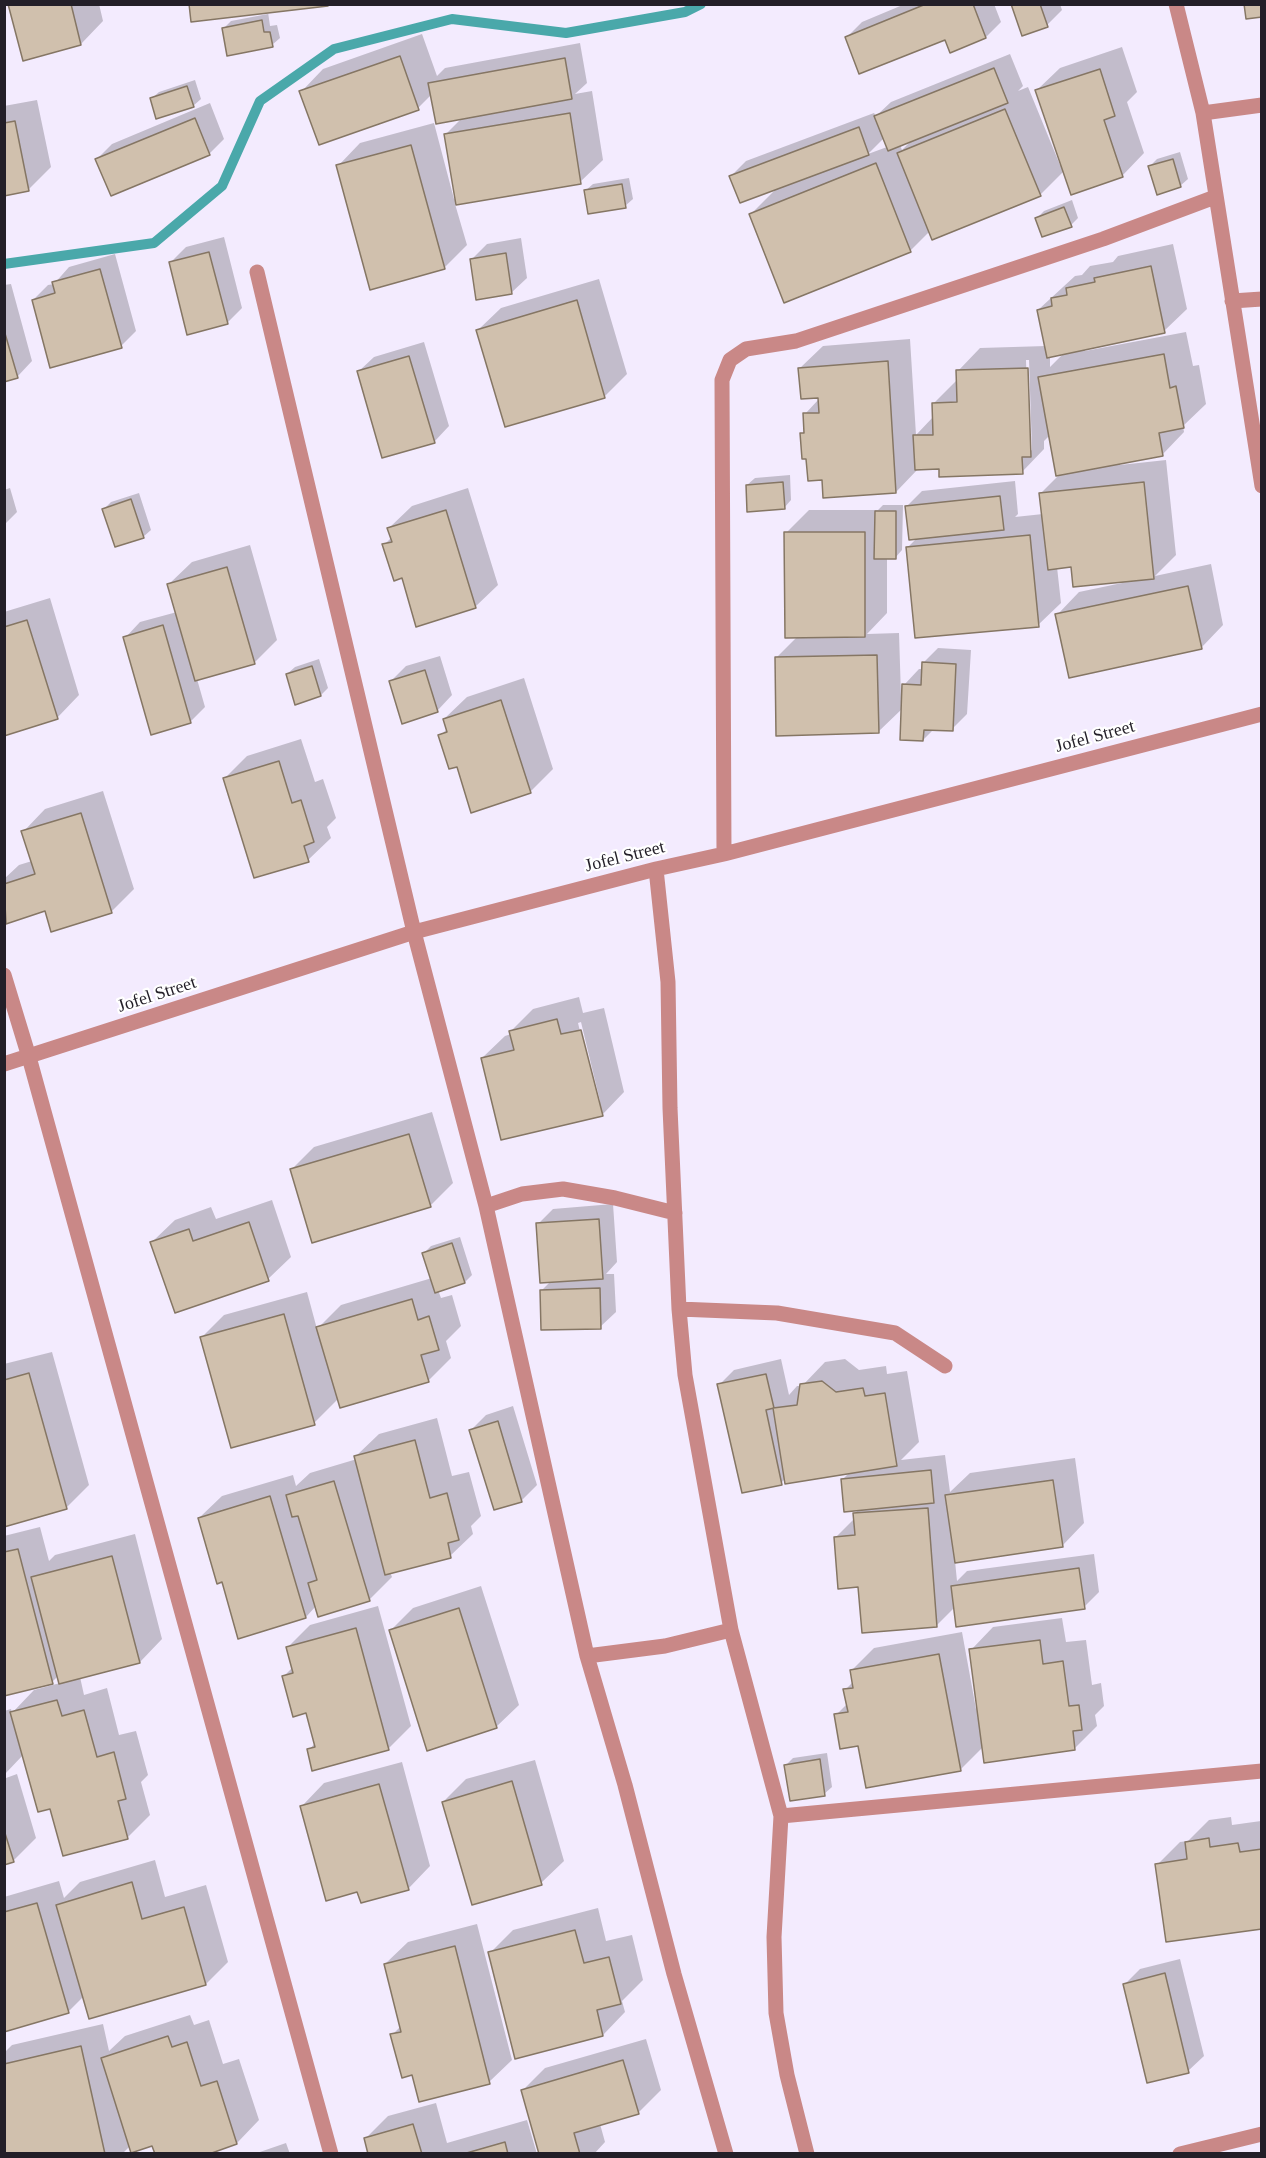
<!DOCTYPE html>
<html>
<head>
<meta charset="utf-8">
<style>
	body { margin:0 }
	#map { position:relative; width:1266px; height:2158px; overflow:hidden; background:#f3ebfe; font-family:Georgia,serif }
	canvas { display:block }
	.frame { position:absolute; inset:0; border:6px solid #231f28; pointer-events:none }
</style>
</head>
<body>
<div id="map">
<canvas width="1266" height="2158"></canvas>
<div class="frame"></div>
</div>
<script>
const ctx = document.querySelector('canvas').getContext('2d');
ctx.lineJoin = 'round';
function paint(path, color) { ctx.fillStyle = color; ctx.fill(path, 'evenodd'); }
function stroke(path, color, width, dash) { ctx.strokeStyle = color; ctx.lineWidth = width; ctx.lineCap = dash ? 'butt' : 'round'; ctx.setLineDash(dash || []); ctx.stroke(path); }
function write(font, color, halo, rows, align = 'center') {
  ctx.font = font + ' Georgia,serif'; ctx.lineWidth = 4.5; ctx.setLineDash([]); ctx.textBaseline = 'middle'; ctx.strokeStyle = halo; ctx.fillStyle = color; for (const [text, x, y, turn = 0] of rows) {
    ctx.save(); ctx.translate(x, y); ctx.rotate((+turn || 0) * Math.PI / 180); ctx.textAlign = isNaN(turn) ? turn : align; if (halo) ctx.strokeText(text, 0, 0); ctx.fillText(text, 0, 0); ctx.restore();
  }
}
paint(new Path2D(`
	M9,4H99L103,21L81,44Z
	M905,4H994L1001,22L986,37H847L862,22Z
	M1012,4H1060L1062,10L1047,25Z
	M268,12L270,26L277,25L280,38L272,45L224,28L231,21L268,14Z
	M422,34L437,76L445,68L580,43L587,83L575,94L592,91L603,160L580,182L455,204L467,245L444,268L338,166L360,143L434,123L454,199L456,198L445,135L462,118L432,94L418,108L301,92L323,69Z
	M1122,47L1137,92L1127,102L1144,153L1122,176L1064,171L1040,195L930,231L910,251L750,215L777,188L731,176L746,161L874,113L876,116L891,102L1010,54L1023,86L1018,91L1028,87L1060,165L1062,164L1037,90L1060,68ZM884,138L887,147L868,154ZM912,140L902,150L900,145Z
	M195,80L201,99L193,106L151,99L159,92Z
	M37,100L51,167L28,190L4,195V106Z
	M210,103L224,139L209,154L97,159L112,144Z
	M1180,152L1188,179L1180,186L1150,166L1157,159Z
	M629,178L633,199L625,206L585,191L593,184Z
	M1072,200L1078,218L1071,225L1037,218L1044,211Z
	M224,237L242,308L227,323L170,263L186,247Z
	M521,238L527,278L511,293L472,259L487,244Z
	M1173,244L1187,309L1164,331L1085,348V351L1186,332L1193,366L1199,365L1206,404L1183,426L1184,432L1162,455L1120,463V465L1166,460L1176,555L1155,576L1211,564L1223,625L1201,648L1057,615L1079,592L1122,583V581L1073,565L1057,567L1061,603L1038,625L908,547L917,538L907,506L922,491L1015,481L1018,514L1015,517L1043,514L1041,493L1061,473L1050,435L1044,441V449L1022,472L940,468L918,469L896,492L823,478L808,458L802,434L806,430L805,414L819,399L800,368L823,346L910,339L916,435L934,416V403L956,381L958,371L980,348L1046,346L1038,310L1075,276L1082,275L1090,266L1113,262L1118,256ZM1065,352L1050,367V355ZM1026,360H1029L1032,450L1029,452Z
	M115,254L136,331L121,346L33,300L48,285L54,284L69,267Z
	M599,279L627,374L604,397L478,330L501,308Z
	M11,284L32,361L17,377L4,380V285Z
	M424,342L449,426L434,442L358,372L374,357Z
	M790,475L791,500L784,508L747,485L755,478Z
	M10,488L17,512L4,525V490Z
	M468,488L498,585L475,607L403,577L384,545L392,537L389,528L412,506Z
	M139,493L151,530L143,537L104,509L111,502Z
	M883,505H903L902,550L895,558H887V613L867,634L899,633L901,696H903L904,685L919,669H923V663L938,648L971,650L967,714L952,729H934L923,740L903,708L878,732L776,658L798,636L786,533L809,510H878Z
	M250,545L277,640L254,663L197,679L205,707L190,722L125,638L140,622L177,612L169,584L192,562Z
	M50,598L79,695L57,718L4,734V612Z
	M440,656L452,695L437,711L391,681L406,666Z
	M319,659L328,688L321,695L287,674L295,667Z
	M524,678L553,769L530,792L458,765L440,736L447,729L444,719L467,697Z
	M301,739L315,782L323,779L336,818L327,827L331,838L308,860L225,778L247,756Z
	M103,791L134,889L111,912L46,909L7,922L4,913V879L19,865L32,861L23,832L45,809Z
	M579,997L583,1013L604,1008L624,1092L602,1115L482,1058L505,1036L511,1034V1031L533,1009ZM581,1022L600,1101H597L578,1023Z
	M432,1112L453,1183L430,1206L291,1170L314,1147Z
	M272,1200L291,1257L268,1279L152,1242L175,1220L211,1207L216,1219Z
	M613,1204L617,1262L606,1274H614L616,1312L600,1327L541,1291L551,1281L538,1224L553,1209Z
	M460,1237L472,1275L465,1282L438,1290L441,1298L452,1295L461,1326L446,1341L451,1358L428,1381L339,1398L314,1423L202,1337L224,1315L307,1292L317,1329L341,1305L432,1278L424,1253L431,1246Z
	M52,1352L89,1485L66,1508L4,1525V1364Z
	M781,1359L789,1395L797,1386H802L825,1362L845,1359L859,1370L886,1366L887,1374L907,1371L919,1442L901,1460L945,1455L950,1492L970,1473L1075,1458L1084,1523L1062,1546L955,1561L957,1581L967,1571L1094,1554L1099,1592L1084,1607H955L936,1626L860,1586L836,1537L855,1518L854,1514L859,1509L842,1480L850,1472L785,1479L781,1483L719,1385L734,1370Z
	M513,1406L537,1485L522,1500L495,1509L471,1430L486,1415Z
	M437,1418L452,1476L469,1472L481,1516L471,1526L473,1534L450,1556L390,1572L392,1577L369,1600L316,1606L306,1617L223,1580L199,1518L222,1496L293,1475L296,1486L310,1473L357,1459L356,1456L379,1434Z
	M40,1527L49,1561L55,1555L135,1534L162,1639L140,1662L80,1677L84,1695L107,1688L119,1735L136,1731L148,1775L141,1782L150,1815L128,1837L51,1808L23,1755L5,1774L6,1778L17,1774L36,1838L13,1861L4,1863V1711L11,1709L12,1713L34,1690L60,1683L58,1676L52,1682L4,1695V1536Z
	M481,1586L519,1705L496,1727L390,1631L413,1608Z
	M378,1606L411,1726L388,1749L309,1750L315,1743L307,1711L284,1676L293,1667L287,1648L310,1625Z
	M1062,1618L1066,1642L1086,1640L1092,1685L1101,1683L1104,1706L1095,1715L1097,1726L1074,1749L983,1747L960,1770L859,1744L836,1715L848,1703L845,1690L853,1682L851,1671L874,1648L962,1632L976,1709H978L971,1650L993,1627Z
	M827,1753L832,1787L824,1794L786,1765L793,1758Z
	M535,1760L564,1861L541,1883L443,1802L466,1779Z
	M402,1762L430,1866L408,1889L358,1890L302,1806L324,1783Z
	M1231,1817L1232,1825L1261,1821L1262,1927L1157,1865L1180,1842L1188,1841L1209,1820Z
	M155,1860L165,1897L206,1885L228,1962L206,1984L84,1996L68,2012L4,2031V1897L59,1881L64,1898L80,1882Z
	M598,1908L606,1941L632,1935L643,1980L622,2001L625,2012L603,2035L490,1953L513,1930Z
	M477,1924L512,2060L489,2082L413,2073L392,2035L401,2026L385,1964L408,1942Z
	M1180,1959L1204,2056L1188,2071L1125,1984L1140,1969Z
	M190,2015L194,2025L209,2020L223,2064L239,2059L259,2120L237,2143L204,2154L153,2144L131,2145L122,2154H4V2053L12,2045L103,2024L109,2051L125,2036Z
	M646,2039L661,2090L638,2113L600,2124L605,2142L594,2154H541L523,2090L545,2068Z
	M436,2103L447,2143L527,2120L537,2154H370L365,2139L388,2116Z
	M286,2143L290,2154H254Z`), '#0003');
stroke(new Path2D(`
	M4,264L154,243L222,186L260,101L334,49L452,19L566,33L685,12L701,4`), '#4aa8aa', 10);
const building = new Path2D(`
	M8,4H71L81,45L23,61Z
	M189,4H328V6L191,22Z
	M926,4H973L986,38L950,53L945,40L859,74L845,37Z
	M1011,4H1040L1048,27L1022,36Z
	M1244,4H1262V17L1246,19Z
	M262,20L264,32H270L273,47L227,56L222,28Z
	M400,56L419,110L319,145L299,91Z
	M565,58L572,99L436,124L428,83Z
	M994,68L1008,103L888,151L874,116Z
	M1100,69L1115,116L1104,120L1123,177L1071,195L1035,90Z
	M187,86L194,107L156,119L150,98Z
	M1005,109L1041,196L932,240L897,153Z
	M570,113L581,184L456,205L444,134Z
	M195,118L210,155L111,196L95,159Z
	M15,121L29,191L4,196V123Z
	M859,127L869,155L740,203L729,176Z
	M411,145L445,269L370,290L336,165Z
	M1173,159L1181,187L1157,195L1148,166Z
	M876,163L911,252L784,303L749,214Z
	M622,184L626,208L588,214L584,190Z
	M1064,207L1072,227L1042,237L1035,218Z
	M209,252L228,324L187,335L169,262Z
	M506,253L512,294L476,300L470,259Z
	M1151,266L1165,333L1047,358L1037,310L1052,306L1051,298L1067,295L1066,288L1095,282L1094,278Z
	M100,269L122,348L50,368L32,300L55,293L52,282Z
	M577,300L605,398L505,427L476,330Z
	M4,330L18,378L4,382Z
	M1164,354L1170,388L1176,386L1184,428L1159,433L1163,456L1056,476L1038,377Z
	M409,356L435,443L382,458L357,371Z
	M888,361L896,493L823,498L822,480L808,481L806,459H802L800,433H804L803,413H819L818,398L801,399L798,368Z
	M1028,368L1031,457H1022L1023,474L939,477V469L915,470L913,435H933L932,403L957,402L956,370Z
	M783,482L785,509L747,512L746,485Z
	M1144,482L1154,579L1073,587L1071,567L1048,570L1039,493Z
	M1000,496L1004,530L909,540L905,506Z
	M131,499L144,538L115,547L102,509Z
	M446,510L476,608L416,627L402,578L394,581L382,544L392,542L387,528Z
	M875,511H896V559H874Z
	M784,532H865V637L785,638Z
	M1030,535L1039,627L915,638L906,547Z
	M227,567L255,664L195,681L167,584Z
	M1188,586L1202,649L1069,678L1055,614Z
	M27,620L58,719L4,736V627Z
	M163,625L191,723L151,735L123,637Z
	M877,655L879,733L776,736L775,657Z
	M922,662L956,664L953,731L924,730L923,741L900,740L902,684L921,685Z
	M312,666L321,696L295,705L286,674Z
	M425,670L438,712L402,724L389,681Z
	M501,700L531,793L471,813L457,767L449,769L438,735L447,732L443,719Z
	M279,761L292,803L301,800L314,842L304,846L309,862L254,878L223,778Z
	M81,813L112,913L51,932L45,911L6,924L4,884L35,874L21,831Z
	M557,1019L561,1034L581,1030L603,1116L501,1140L481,1058L514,1050L509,1031Z
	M409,1134L431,1207L312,1243L290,1169Z
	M599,1219L603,1279L540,1283L536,1223Z
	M249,1222L269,1281L175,1313L150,1242L189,1229L193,1241Z
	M452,1243L465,1283L435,1293L422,1253Z
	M600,1288L601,1329L541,1330L540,1290Z
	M412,1299L418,1320L429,1316L439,1350L421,1355L429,1382L340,1408L316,1327Z
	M284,1314L315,1425L231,1448L200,1337Z
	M29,1373L67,1509L4,1527V1380Z
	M766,1374L774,1408L766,1410L782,1485L742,1493L717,1384Z
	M822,1381L836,1392L863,1388L865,1396L885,1393L897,1466L785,1484L773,1408L797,1405L800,1384Z
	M498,1421L522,1502L494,1510L469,1430Z
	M415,1440L430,1498L447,1493L459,1540L448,1543L451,1558L385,1575L354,1456Z
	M931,1470L934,1503L844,1512L841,1479Z
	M1053,1480L1063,1547L955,1563L945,1495Z
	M334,1481L370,1601L318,1617L308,1583L317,1580L298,1516L292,1517L286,1495Z
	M270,1496L306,1618L238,1639L222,1582L217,1584L198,1518Z
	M928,1508L937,1627L862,1633L858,1587L838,1589L834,1537L855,1535L853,1513Z
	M18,1549L53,1684L4,1696V1552Z
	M112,1556L140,1663L59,1684L31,1577Z
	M1079,1568L1085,1609L956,1627L951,1586Z
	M459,1608L497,1728L427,1751L389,1630Z
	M356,1628L389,1750L312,1771L307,1749L315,1747L306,1713L293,1717L282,1676L293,1673L286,1647Z
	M1040,1640L1043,1664L1063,1661L1069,1706L1079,1705L1082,1730L1073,1731L1075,1750L984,1763L969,1649Z
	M939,1654L961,1771L866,1788L858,1746L840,1749L834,1714L848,1712L843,1689L853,1688L850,1670Z
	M57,1700L62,1716L84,1710L97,1757L114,1752L126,1799L118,1801L128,1839L63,1856L50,1809L38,1812L10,1712Z
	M820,1759L825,1796L790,1801L784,1765Z
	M512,1781L542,1885L472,1905L442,1802Z
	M379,1784L409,1890L361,1903L357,1892L326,1901L300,1806Z
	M4,1830L14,1862L4,1865Z
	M1209,1838L1210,1847L1238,1843L1240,1852L1262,1849V1929L1166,1942L1155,1864L1187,1859L1185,1842Z
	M132,1882L142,1919L184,1907L206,1985L89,2019L56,1905Z
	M37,1903L69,2013L4,2032V1912Z
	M575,1930L584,1963L609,1957L621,2004L597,2010L603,2036L515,2059L488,1952Z
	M455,1946L490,2084L419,2102L412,2075L402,2078L390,2034L401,2032L384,1964Z
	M1165,1973L1189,2073L1147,2083L1123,1984Z
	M168,2036L172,2047L187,2042L201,2086L217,2081L237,2144L209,2154H155L152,2146L131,2153L101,2058Z
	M81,2046L105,2154H4V2064Z
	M623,2060L639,2114L574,2133L580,2154H539L521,2090Z
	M413,2124L422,2154H368L364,2138Z
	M505,2142L508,2154H463Z`);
paint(building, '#d0c0ad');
stroke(building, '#857664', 1.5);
stroke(new Path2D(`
	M1176,4L1203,113L1262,486
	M1203,113L1262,105
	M257,272L414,932L486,1206L587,1656L625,1785L674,1974L726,2154
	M1232,301L1262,299
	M724,854L722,380L730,360L746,349L796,341L1103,239L1215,197
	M656,869L668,982L670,1108L679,1309L685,1375L731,1630
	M4,975L29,1057L331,2154
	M4,1064L414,932L656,869L724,854L1262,714
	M486,1206L522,1194L563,1189L615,1198L675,1213
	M679,1309L777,1313L895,1333L945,1366
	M587,1656L665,1646L731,1630L781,1816
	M807,2154L787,2075L776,2013L774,1937L781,1816L1262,1771
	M1180,2154L1262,2134`), '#c98887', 15);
write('18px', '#231f28', '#fff', [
	["Jofel Street",1095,737,-15],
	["Jofel Street",625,857,-14],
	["Jofel Street",157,995,-18]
]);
</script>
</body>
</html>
